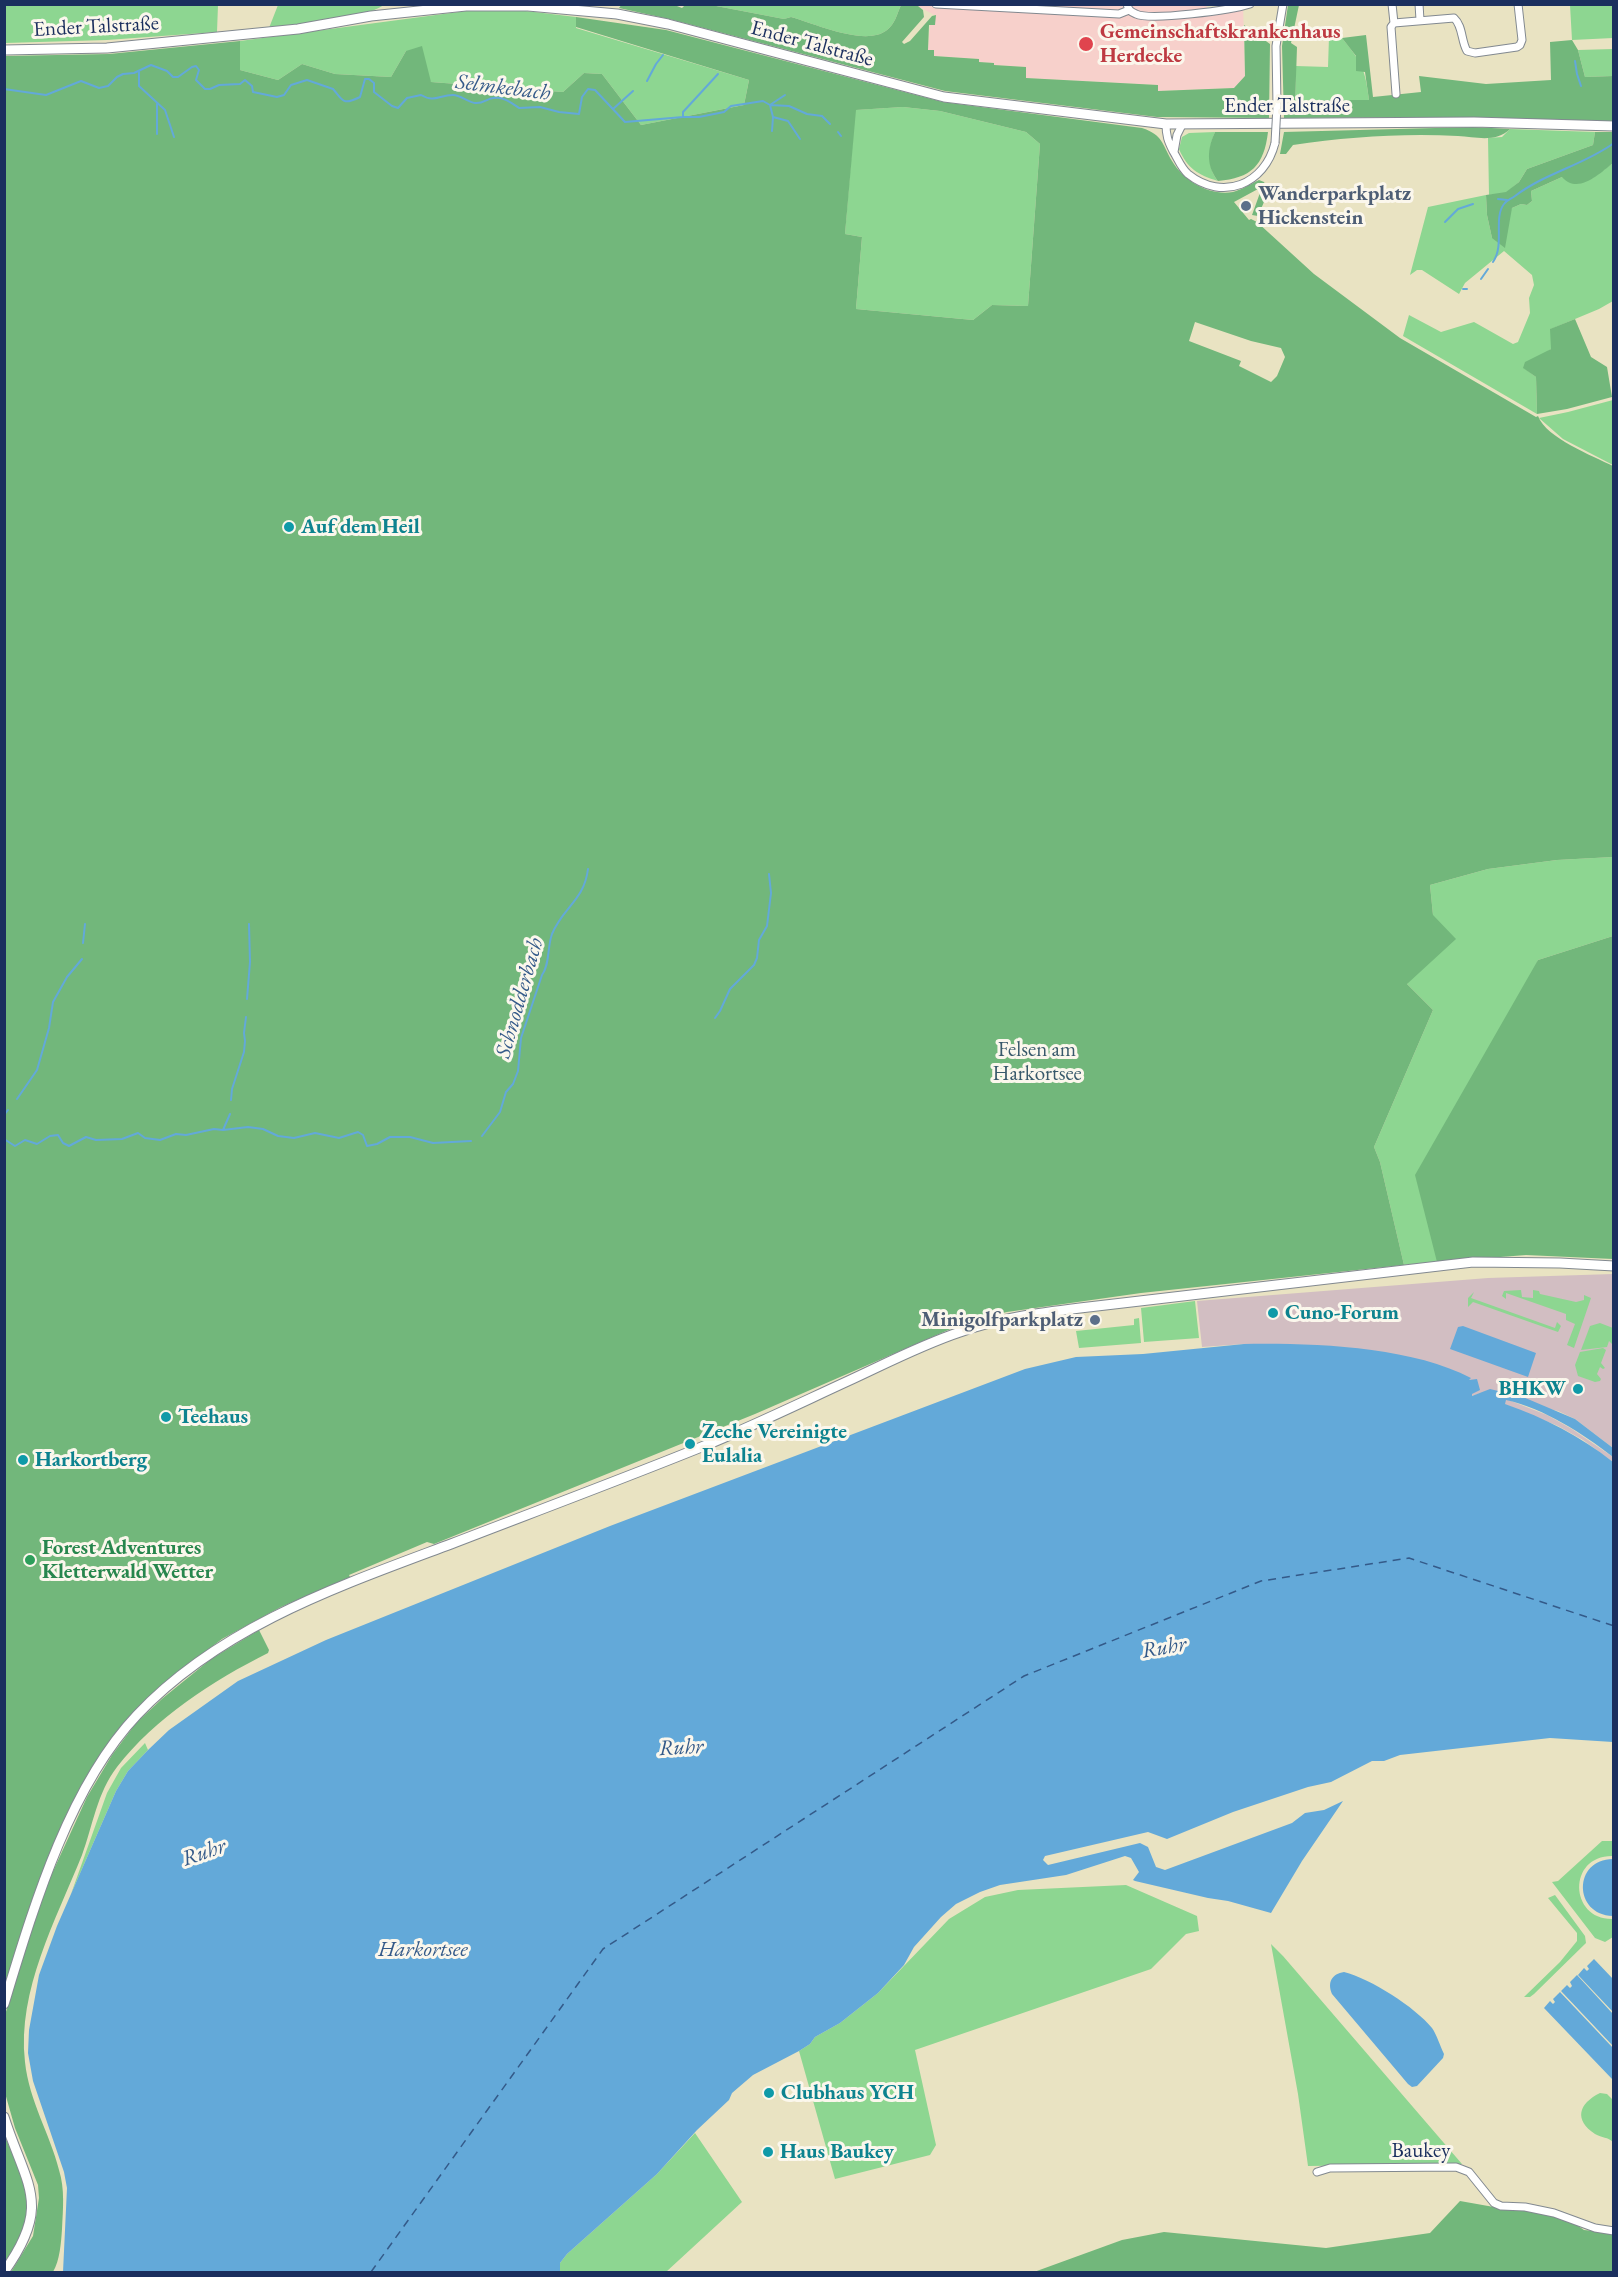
<!DOCTYPE html>
<html>
<head>
<meta charset="utf-8">
<style>
	body { margin:0 }
	#map { position:relative; width:1618px; height:2277px; overflow:hidden; background:#e9e3c2; font-family:"EB Garamond",serif }
	canvas { display:block }
	.frame { position:absolute; inset:0; border:6px solid #1b2f5e; pointer-events:none }
</style>
</head>
<body>
<div id="map">
<canvas width="1618" height="2277"></canvas>
<div class="frame"></div>
</div>
<script>
const ctx = document.querySelector('canvas').getContext('2d');
ctx.lineJoin = 'round';
function paint(path, color) { ctx.fillStyle = color; ctx.fill(path, 'evenodd'); }
function stroke(path, color, width, dash) { ctx.strokeStyle = color; ctx.lineWidth = width; ctx.lineCap = dash ? 'butt' : 'round'; ctx.setLineDash(dash || []); ctx.stroke(path); }
function write(font, color, halo, rows, align = 'center') {
  ctx.font = font + ' "EB Garamond",serif'; ctx.lineWidth = 6; ctx.setLineDash([]); ctx.textBaseline = 'middle'; ctx.strokeStyle = halo; ctx.fillStyle = color; for (const [text, x, y, turn = 0] of rows) {
    ctx.save(); ctx.translate(x, y); ctx.rotate((+turn || 0) * Math.PI / 180); ctx.textAlign = isNaN(turn) ? turn : align; if (halo) ctx.strokeText(text, 0, 0); ctx.fillText(text, 0, 0); ctx.restore();
  }
}
paint(new Path2D(`
	M1206,4L1207,8L1243,5L1245,76L1234,88L1158,91V85L1025,78L1026,67L994,65L993,63L979,62V59L934,56L928,50L930,25L936,16L918,6L761,14L711,5Z`), '#f7d0cb');
paint(new Path2D(`
	M1613,1274V1448L1575,1419L1558,1411L1481,1393L1472,1396L1468,1379L1430,1363L1402,1356L1351,1348L1244,1344L1202,1347L1197,1301L1488,1278Z
	M1506,1399L1547,1415L1572,1429L1613,1457V1462L1583,1440L1558,1426L1504,1404Z`), '#d2bec2');
paint(new Path2D(`
	M4,5H218L217,32L107,40L5,43Z
	M278,5H384C357,22 302,26 269,28Z
	M711,5L877,4L901,5C897,14 895,24 887,30C866,47 816,24 791,17L784,19Z
	M1570,5H1612L1613,38L1572,40Z
	M466,11H526L576,17V28L749,80L744,105L641,125L602,74L584,73L563,92L431,82L406,51L391,77L335,74L302,64L278,80L240,70V41Z
	M1329,37L1342,38C1362,63 1365,68 1369,100H1318L1316,105L1295,106L1296,66L1328,67Z
	M1613,49V76L1585,77L1578,50Z
	M903,107L940,111L1026,132L1040,144L1028,306L992,305L973,320L856,309L862,237L845,234L855,110Z
	M1510,129L1595,132L1593,145L1527,169L1519,182L1506,193L1489,195L1488,138L1502,137Z
	M1215,132C1208,147 1207,168 1218,181C1198,175 1187,168 1179,149L1182,137L1189,133Z
	M1613,163V301L1599,309L1551,329V349L1524,368L1536,377L1537,414L1403,336L1409,315L1441,332L1474,322L1513,344L1518,342L1530,313L1529,298L1534,285L1532,275L1504,251L1465,283L1459,294L1422,270H1417L1410,275L1428,207L1486,195L1487,215L1492,238L1512,208L1521,204L1527,205L1532,201L1531,191L1562,177L1591,179Z
	M1613,400V465L1563,439L1539,418L1568,412Z
	M1613,857V936L1538,960L1437,1262L1404,1265L1380,1162L1374,1147L1433,1010L1407,984L1433,915L1430,885L1488,869L1557,860Z
	M1521,1290L1522,1297L1533,1298V1290L1539,1291L1540,1294L1576,1302L1584,1300V1295L1591,1298L1574,1348L1567,1345L1575,1324L1566,1320V1314L1506,1293V1299L1502,1296L1504,1291Z
	M1474,1292L1471,1298L1555,1328L1557,1322L1561,1326L1558,1332L1473,1302L1468,1307V1298Z
	M1195,1301L1199,1338L1144,1342L1141,1308Z
	M1139,1318L1141,1343L1079,1348L1076,1331L1134,1325V1319Z
	M1600,1323L1613,1328V1345L1609,1341L1607,1347L1581,1350L1590,1326Z
	M1603,1348L1606,1350L1601,1363L1605,1368L1603,1369L1600,1367L1597,1374L1601,1379L1600,1381L1595,1382L1578,1376L1575,1365L1580,1352Z
	M145,1743L148,1750L128,1771L116,1791L71,1894L107,1793L121,1768Z
	M1602,1841H1613V1856C1567,1855 1569,1920 1613,1919V1937L1605,1942L1595,1938L1552,1882L1558,1881Z
	M1126,1885L1197,1916L1199,1931L1186,1934L1151,1969L915,2050L936,2145L930,2155L835,2179L799,2051L810,2044L815,2037L840,2023L878,1993L949,1919L985,1897L1018,1890Z
	M1555,1895L1585,1936L1586,1943L1534,1994L1530,1997H1524L1560,1962L1577,1941V1933L1548,1898Z
	M1271,1944L1283,1956L1462,2164L1308,2166L1298,2094Z
	M1600,2093L1607,2094L1613,2100V2142C1608,2137 1602,2138 1595,2134C1574,2120 1578,2104 1600,2093Z
	M695,2133L742,2202L666,2272H560V2263L567,2254L657,2174Z`), '#8dd691');
paint(new Path2D(`
	M622,4L678,5L677,6L682,8L685,5H711L784,19L791,17C816,24 866,47 887,30C895,24 897,14 901,5L918,6L923,10L924,17L902,42L904,44L910,41L932,16L936,15L935,25H929L928,50H934V56L979,59V62L994,63V65L1026,67V78L1158,85V91L1234,88L1245,76L1244,25L1270,44L1269,118L1157,117L945,91L669,19L619,8Z
	M1288,5H1299L1291,43L1297,47L1295,106L1315,105L1318,100H1369L1365,72L1356,71V56L1342,38L1366,35L1373,97L1421,92L1419,76L1486,84L1551,80L1550,42L1572,40L1578,50L1585,77L1613,76V122L1475,117L1284,118L1282,46Z
	M576,17L666,30L943,102L1142,128C1163,135 1162,144 1172,161C1184,181 1209,196 1233,192C1241,190 1251,184 1259,180L1264,182C1271,193 1262,205 1258,216L1252,215L1261,190L1258,189L1234,202L1249,220L1251,219L1257,222L1314,274L1400,338L1536,417L1538,416C1546,438 1593,456 1613,466V857L1557,860L1488,869L1430,885L1433,915L1456,939L1407,984L1433,1010L1374,1147L1380,1162L1404,1265L1141,1293L1007,1312L969,1321L755,1414L434,1544L427,1542L349,1575L350,1577L281,1607L222,1639L169,1679L133,1714L90,1775L5,1994L4,1678L6,1674L4,1670L5,56L109,54L240,41V70L278,80L302,64L335,74L391,77L406,51L422,46L431,82L563,92L584,73L602,74L641,125L744,105L749,80L576,27ZM903,107L940,111L1026,132L1040,144L1028,306L992,305L973,320L856,309L862,237L845,234L856,110ZM1195,322L1251,341L1281,348L1285,357L1277,376L1271,382L1239,366L1241,361L1189,341Z
	M1473,127L1510,129C1496,143 1476,137 1458,136C1403,133 1347,137 1293,145L1286,154H1280L1284,132Z
	M1215,132H1268C1264,166 1251,178 1218,181C1206,166 1207,149 1215,132Z
	M1595,132H1613V163C1599,174 1578,195 1562,177L1531,191L1532,201L1527,205L1521,204L1512,208L1505,248L1492,238L1487,215L1486,195L1506,192L1519,182L1527,169L1593,145Z
	M1575,319L1591,357L1607,367L1612,397L1567,409L1537,414L1536,377L1523,368L1525,362L1551,349L1550,329Z
	M1613,936V1259L1526,1255L1437,1262L1415,1175L1538,960Z
	M259,1630L269,1650L268,1653C214,1680 155,1718 117,1767C97,1793 93,1825 82,1855C56,1920 17,1990 25,2062C29,2101 50,2134 59,2170C65,2189 63,2209 62,2229C61,2243 60,2260 53,2272H11L33,2236L39,2198L38,2185L15,2128L5,2093L4,2018L44,1891L87,1797L112,1755L136,1723L163,1698L211,1659Z
	M4,2133C15,2164 35,2195 24,2228C20,2241 11,2254 4,2266Z
	M1460,2201L1505,2209L1514,2208L1568,2219L1584,2230L1613,2233V2272H1034L1122,2240L1164,2232L1326,2248L1430,2233Z`), '#72b77b');
paint(new Path2D(`
	M1463,1326L1536,1353L1528,1377L1450,1349L1458,1327Z
	M1244,1344C1313,1343 1409,1346 1471,1378L1469,1380L1477,1379L1480,1390L1472,1394V1396L1490,1389L1523,1397L1575,1419L1613,1448V1457C1582,1433 1545,1409 1506,1400L1505,1404C1545,1418 1580,1436 1613,1462V1742L1550,1738L1400,1755L1384,1761H1372L1331,1782L1308,1787L1233,1812L1167,1839L1148,1832L1045,1856L1043,1860L1048,1865L1140,1843L1148,1847L1156,1867L1165,1870L1292,1823L1305,1813L1324,1810L1343,1801L1302,1861L1271,1913L1228,1901L1208,1898L1135,1881L1133,1880L1139,1872L1131,1858L1125,1856L1066,1875L1000,1885L980,1892L956,1904L941,1917L914,1947L904,1965L878,1993L840,2023L815,2037L810,2044L799,2051L753,2075L732,2093L729,2100L697,2130L657,2174L567,2254L560,2263V2272H63L67,2188L64,2172L33,2081L28,2053L29,2030L39,1975L57,1926L116,1791L128,1771L148,1750L169,1730L238,1681L326,1640L610,1526L1025,1369L1076,1357L1143,1354Z
	M1613,1859V1916C1573,1915 1573,1859 1613,1859Z
	M1594,1959L1613,1979V2012L1578,1975L1584,1968L1587,1971L1589,1969L1587,1966Z
	M1344,1972C1371,1979 1415,2007 1432,2028C1437,2035 1440,2046 1444,2054L1443,2058L1417,2086L1412,2087L1408,2084L1332,1994C1327,1982 1332,1974 1344,1972Z
	M1577,1975L1613,2014V2046L1561,1991L1567,1985L1570,1988L1572,1986L1570,1982Z
	M1560,1992L1613,2048V2080L1544,2008L1550,2001L1553,2004L1555,2002L1553,1999Z`), '#63a9d9');
stroke(new Path2D(`
	M1575,61L1577,74L1581,86
	M139,72V86L165,110L174,137
	M647,81L656,64L663,55
	M4,89L46,95L81,81L99,88L108,86L117,77L123,74L134,73L151,65L167,71L173,77H178L192,67L196,66L199,70L196,80L205,89H210L219,85L240,84L245,80L252,86L253,92L277,97L284,95L291,85L307,80L333,89C343,100 342,106 360,97L365,79H369L374,83V92L392,106L398,108L407,98L421,95C435,103 439,95 453,95C460,95 468,102 475,103C483,104 486,99 493,98C503,96 512,103 519,108L540,107L559,112L579,114L582,97L588,89L595,90L625,122L683,117H699L724,112L731,106L763,101L770,105L789,106L807,114L822,116L830,124
	M785,95L770,105L773,117L788,121L800,139
	M613,109L633,91
	M683,117V112L718,74
	M772,131L773,117
	M838,132L841,136
	M157,134V104
	M1498,199L1507,200
	M1445,222L1458,209L1473,204
	M1493,262C1505,245 1493,218 1504,204C1507,200 1511,199 1515,196C1545,173 1584,165 1614,143
	M1481,279L1488,269
	M1463,289H1467
	M83,943L85,924
	M247,999L250,962L249,924
	M715,1018L720,1011L730,989L754,965L757,958L759,940L767,926L771,893L769,874
	M17,1099L37,1070L49,1028L53,1002L67,977L82,959
	M231,1100L232,1089L244,1052L245,1041L244,1033L246,1017
	M4,1115L8,1110
	M223,1130L230,1114
	M482,1136L500,1112L506,1092L513,1084L518,1071L521,1038L542,975C550,964 547,948 552,934C563,907 584,901 588,869
	M4,1139L15,1146L25,1140L37,1144L50,1136L58,1135L63,1143L69,1146L86,1137L96,1140L122,1139L138,1133L145,1138L160,1140L176,1134L186,1135L214,1129L223,1130L248,1127L263,1129L278,1136L294,1138L315,1133L339,1138L358,1132L363,1135L367,1146L377,1144L390,1137H410L433,1143L471,1141`), '#63a9d9', 2);
stroke(new Path2D(`
	M371,2272L603,1949L1024,1676L1261,1581L1409,1558L1614,1626`), '#345a89', 1.5, [8, 6]);
const minor = new Path2D(`
	M936,4L1119,14L1129,10
	M1127,4C1128,10 1131,12 1136,14C1151,21 1232,10 1250,4
	M1392,4L1394,23L1391,27L1396,94
	M1419,4L1420,20
	M1394,23L1454,18C1463,26 1461,41 1467,51L1475,53L1517,47L1520,45L1522,40L1518,4
	M1277,106L1276,46L1283,4
	M1166,124C1166,136 1168,141 1173,151C1178,159 1181,168 1188,174C1223,202 1265,184 1275,143
	M1174,152L1177,135L1182,125
	M1317,2172L1330,2168L1456,2167L1469,2172L1494,2203L1501,2206L1525,2207L1554,2213L1595,2228L1614,2231`);
const secondary = new Path2D(`
	M4,50L107,48L298,29L371,16L466,6H528L617,14L668,24L944,97L1166,124L1474,122L1614,126
	M4,2004C33,1909 68,1788 137,1715C221,1626 339,1586 451,1544C534,1512 617,1481 699,1448C749,1428 798,1404 848,1381C885,1364 921,1345 960,1332C999,1318 1039,1313 1080,1308L1473,1262L1560,1263L1614,1266
	M4,2117C26,2186 53,2204 4,2272`);
stroke(minor, '#828990', 9);
stroke(secondary, '#828990', 11);
stroke(minor, '#fff', 7);
stroke(secondary, '#fff', 9);
const minorBridge = new Path2D(`
	M1275,143L1277,106`);
stroke(minorBridge, '#828990', 9, []);
stroke(minorBridge, '#fff', 7);
for (const [x, y, r, color] of [
	[1086,44,8,"#e0444e"],
	[1246,206,6,"#5c6f8a"],
	[289,527,6,"#0f9aa8"],
	[1273,1313,6,"#0f9aa8"],
	[1095,1320,6,"#5c6f8a"],
	[1578,1389,6,"#0f9aa8"],
	[166,1417,6,"#0f9aa8"],
	[690,1444,6,"#0f9aa8"],
	[23,1460,6,"#0f9aa8"],
	[30,1560,6,"#2e9e5b"],
	[769,2093,6,"#0f9aa8"],
	[768,2152,6,"#0f9aa8"]
]) { const dot = new Path2D(); dot.arc(x, y, r, 0, 2 * Math.PI); ctx.fillStyle = color; ctx.fill(dot); stroke(dot, '#fbf7ec', 2); }
write('21px', '#1b2f5e', '#fbf7ec', [
	["Ender Talstraße",96,27,-3],
	["Ender Talstraße",812,44,15],
	["Ender Talstraße",1287,106],
	["Baukey",1421,2151]
]);
write('bold 21px', '#be3a42', '#fbf7ec', [
	["Gemeinschaftskrankenhaus",1100,32],
	["Herdecke",1100,56]
], 'left');
write('bold 21px', '#4e5e75', '#fbf7ec', [
	["Wanderparkplatz",1258,194],
	["Hickenstein",1258,218],
	["Minigolfparkplatz",1083,1320,"right"]
], 'left');
write('bold 21px', '#0d838f', '#fbf7ec', [
	["Auf dem Heil",301,527],
	["Cuno-Forum",1285,1313],
	["BHKW",1566,1389,"right"],
	["Teehaus",178,1417],
	["Zeche Vereinigte",702,1432],
	["Eulalia",702,1456],
	["Harkortberg",35,1460],
	["Clubhaus YCH",781,2093],
	["Haus Baukey",780,2152]
], 'left');
write('21px', '#38596b', '#fbf7ec', [
	["Felsen am",1037,1050],
	["Harkortsee",1037,1074]
]);
write('bold 21px', '#27864d', '#fbf7ec', [
	["Forest Adventures",42,1548],
	["Kletterwald Wetter",42,1572]
], 'left');
write('italic 22px', '#345a89', '#fbf7ec', [
	["Selmkebach",503,88,7],
	["Schnodderbach",520,998,-74],
	["Ruhr",1164,1648,-10],
	["Ruhr",681,1748,-3],
	["Ruhr",204,1853,-19],
	["Harkortsee",423,1950]
]);
</script>
</body>
</html>
